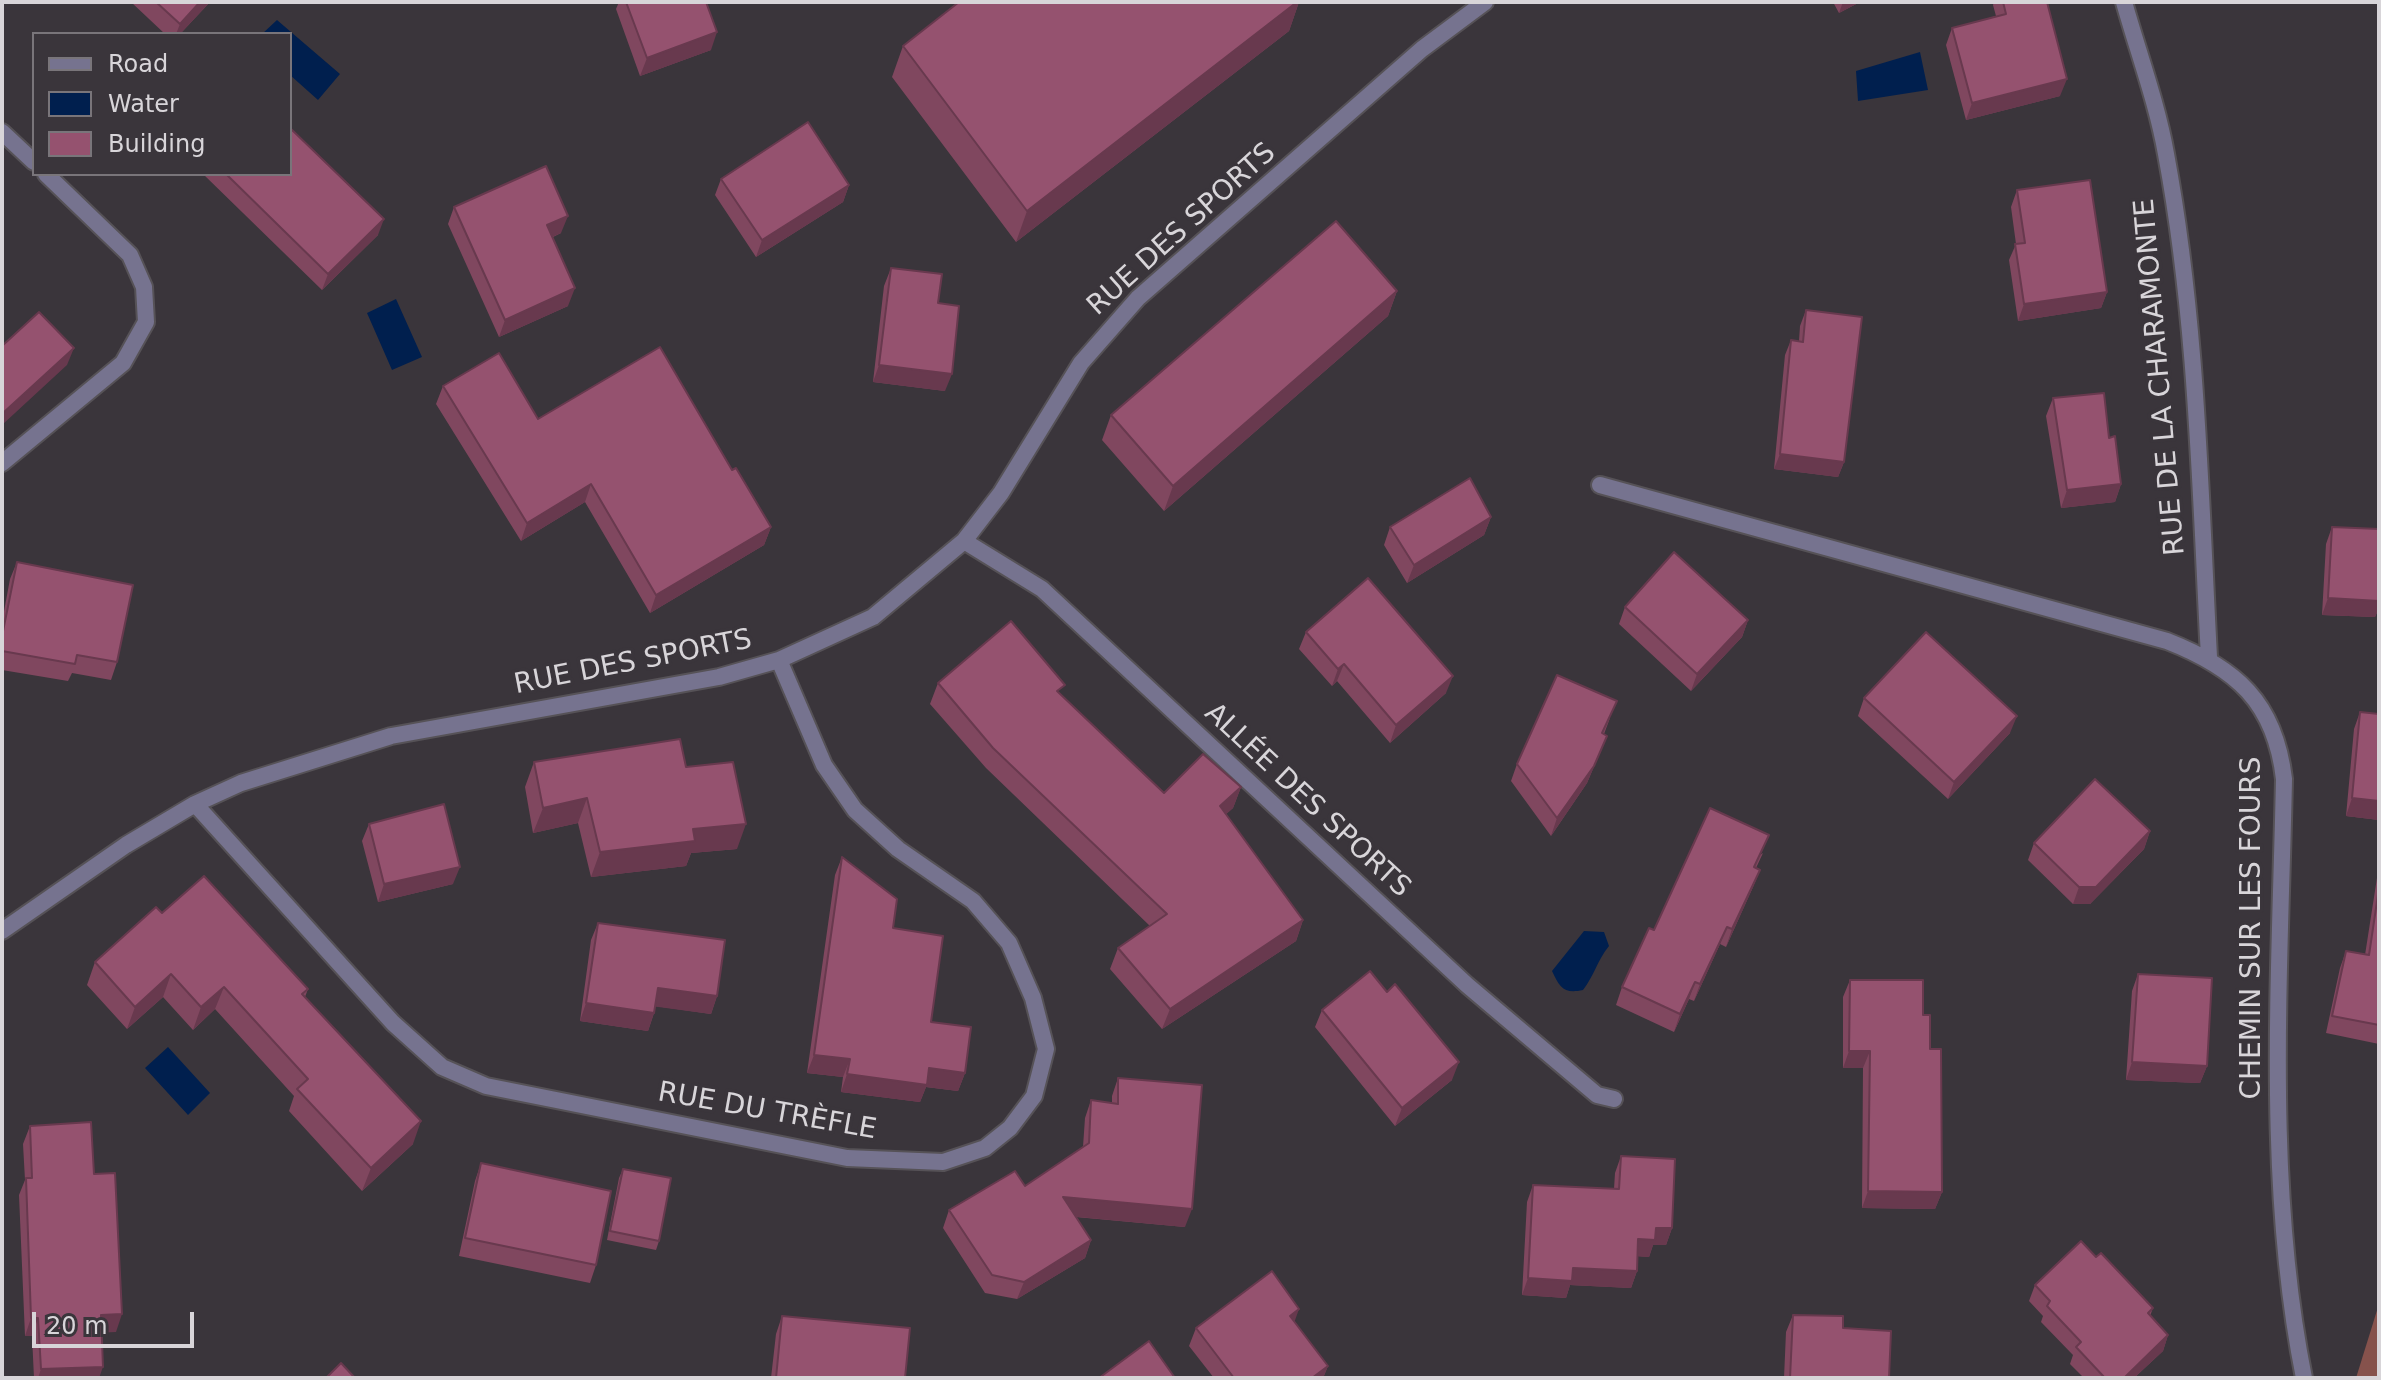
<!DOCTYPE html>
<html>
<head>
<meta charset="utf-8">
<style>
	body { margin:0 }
	#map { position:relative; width:2381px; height:1380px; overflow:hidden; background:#3a353b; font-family:"DejaVu Sans",sans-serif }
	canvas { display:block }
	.frame { position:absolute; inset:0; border:4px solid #d8d5d9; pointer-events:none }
	.legend { position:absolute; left:32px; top:32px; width:260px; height:144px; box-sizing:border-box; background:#3a353b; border:2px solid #79757a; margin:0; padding:10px 14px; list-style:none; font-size:24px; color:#d8d5d9 }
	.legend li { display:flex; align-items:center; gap:16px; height:40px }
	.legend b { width:40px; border:2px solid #79757a }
	.scale { position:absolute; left:32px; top:1312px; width:162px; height:36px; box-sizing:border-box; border:4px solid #d8d5d9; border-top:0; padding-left:10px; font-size:24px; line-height:28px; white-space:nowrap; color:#d8d5d9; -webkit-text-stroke:6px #3a353b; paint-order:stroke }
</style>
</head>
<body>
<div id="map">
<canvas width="2381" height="1380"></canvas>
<div class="frame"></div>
<ul class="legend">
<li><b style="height:10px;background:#76738f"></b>Road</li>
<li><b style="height:22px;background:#001f4e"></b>Water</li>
<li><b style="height:22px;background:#95526f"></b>Building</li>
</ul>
<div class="scale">20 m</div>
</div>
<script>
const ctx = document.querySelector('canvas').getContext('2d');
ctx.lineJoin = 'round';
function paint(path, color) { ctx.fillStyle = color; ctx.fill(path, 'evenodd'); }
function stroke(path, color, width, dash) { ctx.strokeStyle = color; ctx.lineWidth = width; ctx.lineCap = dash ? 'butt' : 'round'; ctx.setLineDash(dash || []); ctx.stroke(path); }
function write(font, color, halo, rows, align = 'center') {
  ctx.font = font + ' "DejaVu Sans",sans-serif'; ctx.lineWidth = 7; ctx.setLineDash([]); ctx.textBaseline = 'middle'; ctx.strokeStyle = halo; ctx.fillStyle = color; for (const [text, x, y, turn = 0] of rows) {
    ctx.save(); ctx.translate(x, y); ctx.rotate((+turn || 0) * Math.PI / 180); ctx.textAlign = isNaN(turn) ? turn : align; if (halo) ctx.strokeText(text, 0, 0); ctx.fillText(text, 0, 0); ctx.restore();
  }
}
paint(new Path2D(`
	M2379,1304V1378H2356Z`), '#86524c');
paint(new Path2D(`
	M277,20L340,74L318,100L290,75V34H262Z
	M1920,52L1928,90L1858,101L1856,71Z
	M396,299L422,357L392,370L367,313Z
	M1584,931L1604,932L1609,946C1597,961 1594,976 1583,990C1564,994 1560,988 1552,971Z
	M168,1047L210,1093L188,1115L145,1068Z`), '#001f4e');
const minor = new Path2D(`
	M2124,2C2138,52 2157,103 2166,154C2197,320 2200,489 2209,657
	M2,132L34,162
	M2,463L123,363L146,322L144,287L130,255L46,174
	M1600,485L2167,641C2236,668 2275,702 2284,779C2280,976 2265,1184 2304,1378
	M964,541L1042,589L1467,985L1597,1095L1614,1099
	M195,804L393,1023L442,1067L486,1086L847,1158L943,1162L985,1148L1010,1128L1034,1096L1046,1049L1033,998L1009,943L973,901L898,849L855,810L824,765L779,660
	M2,931L126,845L195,804L241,783L391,736L719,677L779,660L873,617L964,541L1001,493L1081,363L1138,298L1422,49L1485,2`);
stroke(minor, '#565257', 20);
stroke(minor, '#76738f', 16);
paint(new Path2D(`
	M131,2H210L180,34H165Z
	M619,2H706L711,50L640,76L616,9Z
	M959,2H1299L1289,31L1016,242L892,77L903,46Z
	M1833,2H1860L1839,13Z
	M1994,2H2047L2060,96L1966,120L1946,45L1952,28L1996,16L1993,5Z
	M203,174H290L378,235L322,290Z
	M721,179L849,185L843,202L756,257L715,195Z
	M2017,190L2107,292L2101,308L2018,321L2009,260L2016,244L2011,207Z
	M454,207L561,233L553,237L568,306L499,337L448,224Z
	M891,268L938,303L945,391L873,382L884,286Z
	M1397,291L1388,316L1164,511L1102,440L1111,415Z
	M1806,310L1844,462L1838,477L1774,469L1785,355L1791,340L1799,341L1800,326Z
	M443,386L538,419L732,470L771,527L764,545L650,613L585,502L521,541L436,404Z
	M2053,398L2109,438L2121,484L2115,502L2061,508L2046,416Z
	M1491,517L1484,535L1407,583L1384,545L1390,527Z
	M2332,527L2379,529V608L2375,617L2322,615L2326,544Z
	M17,562L117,662L111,680L72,673L68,681L2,670V622L10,579Z
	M1625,607L1748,620L1742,637L1691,691L1619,624Z
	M1306,632L1446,693L1390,743L1337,681L1332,686L1299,649Z
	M938,683L1061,695L1164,793L1241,787L1233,808L1226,814L1303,920L1296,941L1162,1029L1110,969L1118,948L1150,926L986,768L930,704Z
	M1864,698L2010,733L1948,799L1858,716Z
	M2360,712L2379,820L2346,816L2354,729Z
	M1610,718L1604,734L1607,736L1587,783L1551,836L1511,781L1517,764Z
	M534,762L686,767L737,849L691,853L686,866L591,877L578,823L533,833L525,787Z
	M369,824L453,884L378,902L362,841Z
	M2150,831L2144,849L2090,904H2073L2028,860L2034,843Z
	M1763,853L1756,868L1760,870L1753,887L1726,947L1720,944L1694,1001L1689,999L1674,1032L1616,1005L1622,987L1654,930Z
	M842,857L893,928L931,1022L965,1073L958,1091L926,1087L920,1102L841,1092L843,1077L807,1073L835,875Z
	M2379,865V1044L2326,1033L2340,968L2346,951L2365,955Z
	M162,913L308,989L305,997L413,1144L362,1191L289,1111L294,1096L215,1009L193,1030L163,997L127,1029L87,985L95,962Z
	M598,923L717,996L711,1014L655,1006L654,1013L648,1031L580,1021L591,940Z
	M2138,974L2207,1066L2200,1083L2126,1080L2132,991Z
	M1850,980L1923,1015L1930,1049L1942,1192L1935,1209L1862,1208L1863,1068H1843V997Z
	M1322,1010L1452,1080L1395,1126L1315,1027Z
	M1118,1078L1185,1227L1076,1217L1091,1240L1085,1258L1017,1299L985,1293L943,1228L949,1210L1025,1186L1083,1147L1085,1118L1091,1100L1112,1103V1096Z
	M30,1126L94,1174L116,1332H102L99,1378H34L32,1336H25L19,1195L25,1180L23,1144Z
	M1621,1156L1672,1228L1666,1245H1653L1649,1257L1637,1256V1271L1631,1288L1570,1285L1566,1298L1522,1295L1527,1202L1533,1185L1614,1189L1615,1173Z
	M481,1163L596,1265L590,1283L459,1256L475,1181Z
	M623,1169L659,1241L656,1250L607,1240L619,1178Z
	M2096,1257L2153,1308L2150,1316L2168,1335L2163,1351L2134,1378H2084L2070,1364L2073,1355L2041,1322L2043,1316L2029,1301L2035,1285Z
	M1793,1315L1843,1328L1889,1378H1784L1786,1332Z
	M782,1316L905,1378H771L776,1334Z
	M1295,1322L1328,1366L1323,1378H1214L1189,1346L1196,1328Z`), '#80475f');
paint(new Path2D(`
	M200,2H210L180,34H176L180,24Z
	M1297,2H1299L1289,31L1016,242L1027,211Z
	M1843,2H1860L1839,13Z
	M717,32L711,50L640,76L647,58Z
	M2067,79L2060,96L1966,120L1972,103Z
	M849,185L843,202L756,257L762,240Z
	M568,216L561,233L541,242L547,225Z
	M384,219L378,235L322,290L328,274Z
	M575,288L568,306L499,337L505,320Z
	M1397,291L1388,316L1164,511L1173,486Z
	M2107,292L2101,308L2018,321L2024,304Z
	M74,348L67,365L2,425L3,413Z
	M879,365L952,374L945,391L873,382Z
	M1780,454L1844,462L1838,477L1774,469Z
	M591,484L585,502L521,541L527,523Z
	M2121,484L2115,502L2061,508L2067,490Z
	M1491,517L1484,535L1407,583L1414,565Z
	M771,527L764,545L650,613L656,595Z
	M2379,595V608L2375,617L2322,615L2328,598Z
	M1748,620L1742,637L1691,691L1697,674Z
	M1344,664L1337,681L1332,686L1338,669Z
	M1453,676L1446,693L1390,743L1396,725Z
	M2017,716L2010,733L1948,799L1954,782Z
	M1607,736L1587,783L1551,836L1557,818Z
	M1241,787L1233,808L1212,827L1220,806Z
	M587,798L578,823L533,833L543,808Z
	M2352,798L2379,801V820L2346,816Z
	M746,824L737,849L691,853L686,866L591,877L600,852L693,829Z
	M2150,831L2144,849L2090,904H2073L2079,887Z
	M460,867L453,884L378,902L384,884Z
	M1760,870L1753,887L1726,947L1732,929Z
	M1303,920L1296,941L1162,1029L1170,1009Z
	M1727,927L1720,944L1694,1001L1700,984Z
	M171,974L163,997L127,1029L135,1007Z
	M1695,982L1689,999L1674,1032L1680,1014Z
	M224,987L215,1009L193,1030L201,1007Z
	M658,988L717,996L711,1014L651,1006Z
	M586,1003L654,1013L648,1031L580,1021Z
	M1849,1051H1870L1863,1068H1843Z
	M814,1055L850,1059L843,1077L807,1073Z
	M1459,1062L1452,1080L1395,1126L1402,1108Z
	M2132,1062L2207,1066L2200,1083L2126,1080Z
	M929,1068L965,1073L958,1091L926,1087L920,1102L841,1092L847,1074Z
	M421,1121L413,1144L362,1191L371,1168Z
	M1868,1191L1942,1192L1935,1209L1862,1208Z
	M1063,1197L1192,1209L1185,1227L1057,1215Z
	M1656,1228H1672L1666,1245H1653L1649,1257L1632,1256L1638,1239Z
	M1091,1240L1085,1258L1017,1299L1024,1282Z
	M1573,1268L1637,1271L1631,1288L1570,1285L1566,1298L1522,1295L1528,1278Z
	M1299,1309L1293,1326L1290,1316Z
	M122,1314L116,1332L94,1333L101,1315Z
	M31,1318H38L32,1336H25Z
	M2168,1335L2163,1351L2134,1378H2124Z
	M1328,1366L1323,1378H1312Z
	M103,1367L99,1378H38L41,1369Z`), '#68394e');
const building = new Path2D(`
	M156,2H200L180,24Z
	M626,2H706L717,32L647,58Z
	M959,2H1297L1027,211L903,46Z
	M2003,2H2047L2067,79L1972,103L1952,28L2006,14Z
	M808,122L849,185L762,240L721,179Z
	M290,128L384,219L328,274L226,174H290Z
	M546,166L568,216L547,225L575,288L505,320L454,207Z
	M2090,180L2107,292L2024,304L2015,244L2025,243L2017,190Z
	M1336,221L1397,291L1173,486L1111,415Z
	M891,268L942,274L938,303L959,306L952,374L879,365Z
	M1806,310L1862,317L1844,462L1780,454L1791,340L1803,342Z
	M39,312L74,348L3,413L2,346Z
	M660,347L732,470L736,468L771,527L656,595L591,484L527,523L443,386L499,353L538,419Z
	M2104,393L2109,438L2115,436L2121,484L2067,490L2053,398Z
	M1470,478L1491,517L1414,565L1390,527Z
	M2332,527L2379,529V601L2328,598Z
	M1674,552L1748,620L1697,674L1625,607Z
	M17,562L133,585L117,662L77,655L75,664L2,651V636Z
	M1368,578L1453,676L1396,725L1344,664L1338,669L1306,632Z
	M1011,621L1065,685L1057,691L1164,793L1203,754L1241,787L1220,806L1303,920L1170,1009L1118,948L1167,914L993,748L938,683Z
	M1926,632L2017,716L1954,782L1864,698Z
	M1557,675L1617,701L1602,733L1607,736L1594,766L1557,818L1517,764Z
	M2360,712L2379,714V801L2352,798Z
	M680,739L686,767L733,762L746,824L693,829L695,841L600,852L587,798L543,808L534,762Z
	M2095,779L2150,831L2096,887H2079L2034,843Z
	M444,804L460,867L384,884L369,824Z
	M1710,808L1769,835L1754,867L1760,870L1732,929L1727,927L1700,984L1695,982L1680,1014L1622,987L1649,928L1654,930Z
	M842,857L897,899L893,928L943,936L931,1022L971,1027L965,1073L929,1068L927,1085L847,1074L850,1059L814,1055Z
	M204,876L308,989L302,994L421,1121L371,1168L297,1089L308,1079L224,987L201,1007L171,974L135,1007L95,962L156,907L162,913Z
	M2379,888V1025L2332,1016L2346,951L2369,955Z
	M598,923L725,940L717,996L658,988L654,1013L586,1003Z
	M1370,971L1387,992L1395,984L1459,1062L1402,1108L1322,1010Z
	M2138,974L2212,978L2207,1066L2132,1062Z
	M1850,980H1923V1015H1930V1049H1941L1942,1192L1868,1191L1870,1051H1849Z
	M1118,1078L1202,1085L1192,1209L1063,1197L1091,1240L1024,1282L992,1275L949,1210L1015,1171L1025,1186L1089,1143L1091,1100L1118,1104Z
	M91,1122L94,1174L115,1173L122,1314L101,1315L103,1367L41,1369L38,1318H31L26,1178H32L30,1126Z
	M1621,1156L1675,1159L1672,1228H1656L1655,1240L1638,1239L1637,1271L1573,1268L1572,1281L1528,1278L1533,1185L1619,1189Z
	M481,1163L611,1191L596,1265L465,1238Z
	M623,1169L671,1178L659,1241L610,1231Z
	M2081,1241L2096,1257L2101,1253L2153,1308L2148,1313L2168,1335L2124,1378H2105L2076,1347L2081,1342L2047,1306L2050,1301L2035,1285Z
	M1272,1271L1299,1309L1290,1316L1328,1366L1312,1378H1234L1196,1328Z
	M1793,1315L1843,1316V1328L1891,1331L1889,1378H1790Z
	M782,1316L910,1328L905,1378H776Z
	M1149,1341L1175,1378H1099Z
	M341,1363L355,1378H326Z`);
paint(building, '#95526f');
stroke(building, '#68394e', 2);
write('28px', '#d8d5d9', '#3a353b', [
	["RUE DES SPORTS",1182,230,-42],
	["RUE DE LA CHARAMONTE",2161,377,-95],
	["RUE DES SPORTS",633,663,-11],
	["ALLÉE DES SPORTS",1307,801,43],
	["CHEMIN SUR LES FOURS",2253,928,-90],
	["RUE DU TRÈFLE",767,1112,10]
]);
</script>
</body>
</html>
